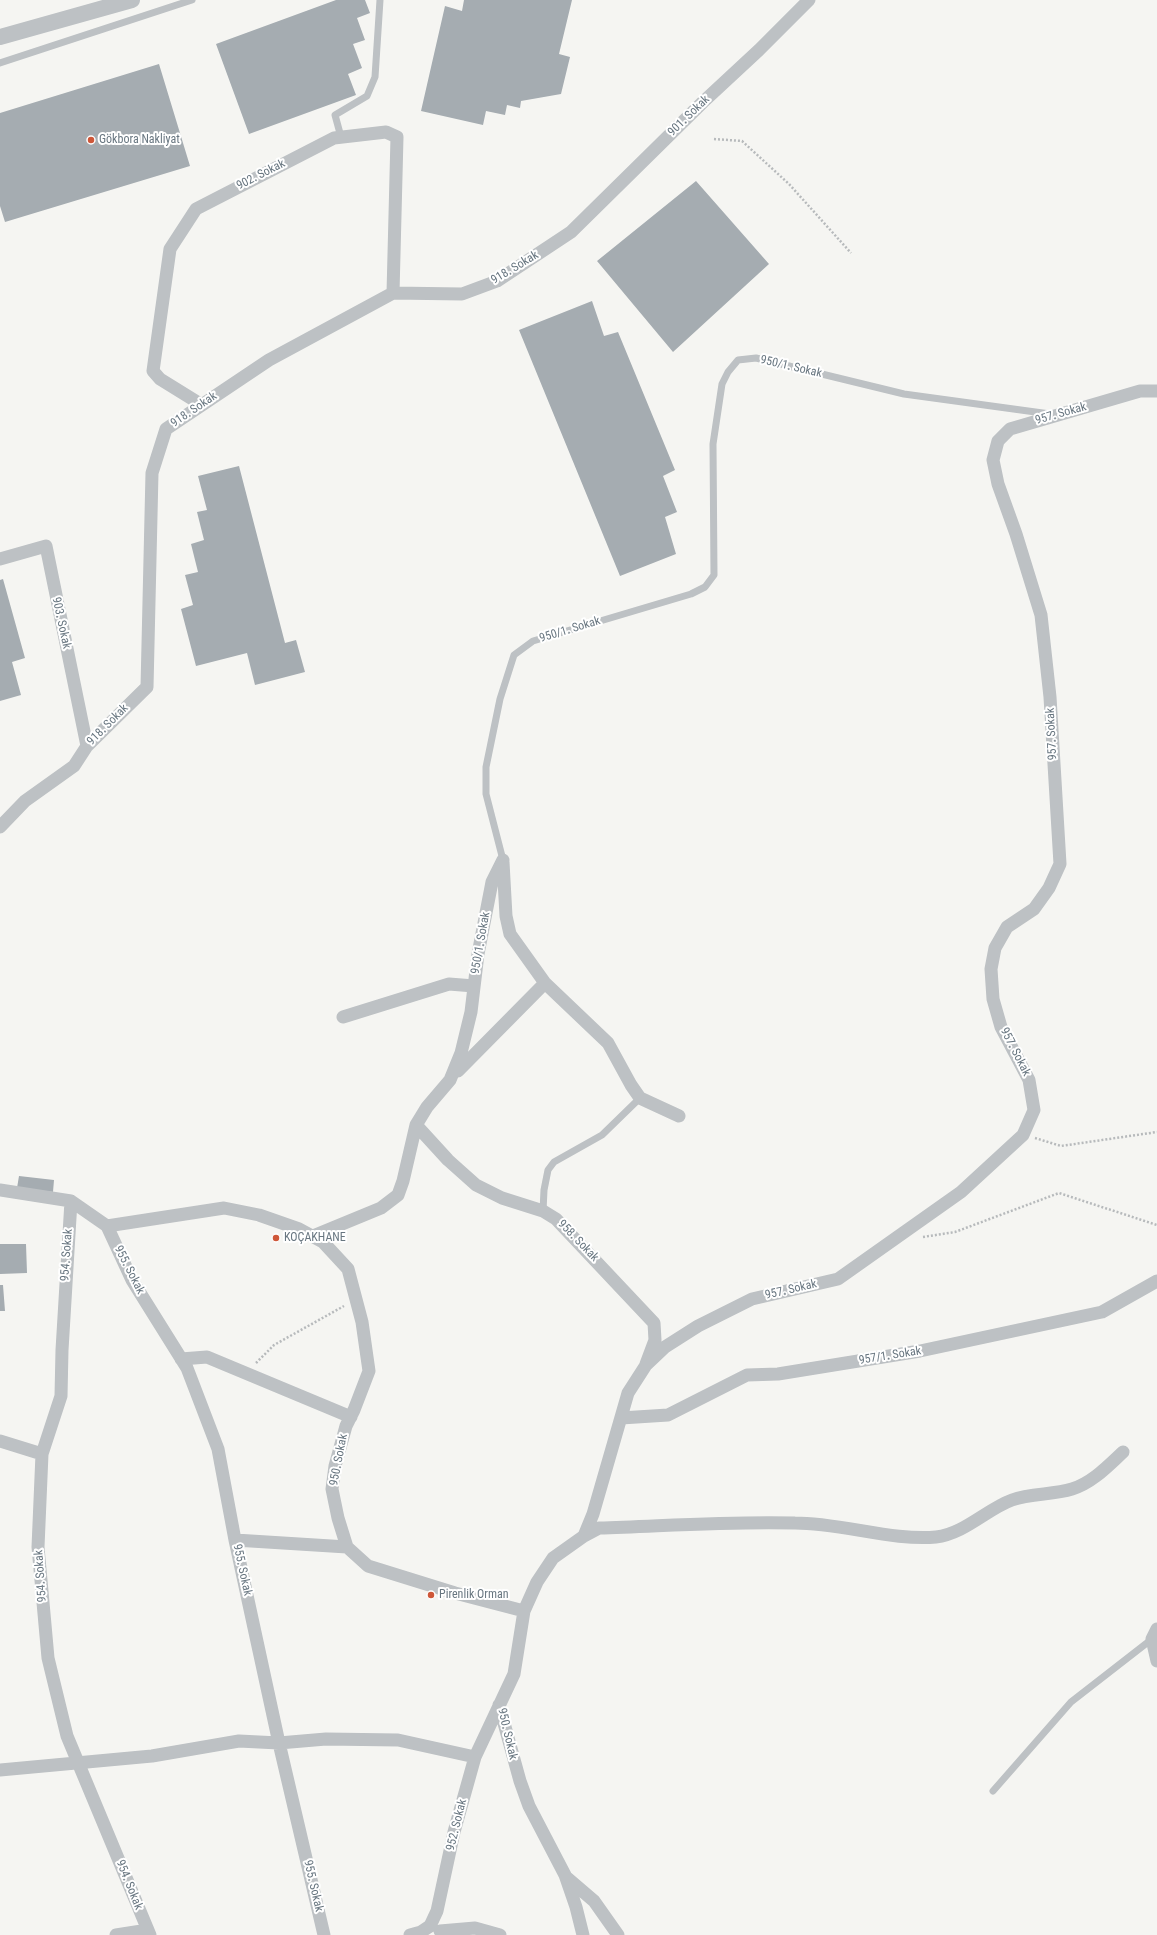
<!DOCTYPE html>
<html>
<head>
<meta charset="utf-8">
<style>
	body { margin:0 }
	canvas { display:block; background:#f5f5f2 }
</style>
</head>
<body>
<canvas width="1157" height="1935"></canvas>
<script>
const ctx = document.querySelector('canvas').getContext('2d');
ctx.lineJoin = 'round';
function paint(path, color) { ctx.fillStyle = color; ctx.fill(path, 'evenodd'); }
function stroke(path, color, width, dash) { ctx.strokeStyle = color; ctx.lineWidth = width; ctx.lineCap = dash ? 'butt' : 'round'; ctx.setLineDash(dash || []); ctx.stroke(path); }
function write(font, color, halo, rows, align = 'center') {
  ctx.font = font + ' "Roboto Condensed",sans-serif'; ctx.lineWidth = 4; ctx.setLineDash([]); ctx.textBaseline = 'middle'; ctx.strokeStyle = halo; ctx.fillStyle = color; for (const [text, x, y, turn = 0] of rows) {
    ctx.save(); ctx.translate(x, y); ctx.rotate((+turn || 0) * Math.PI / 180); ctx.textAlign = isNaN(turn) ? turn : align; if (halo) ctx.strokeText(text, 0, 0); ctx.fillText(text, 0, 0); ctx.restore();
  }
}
paint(new Path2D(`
	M336,0H365L370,13L357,18L365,40L353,44L362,68L348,74L356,95L249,134L216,44Z
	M464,0H572L559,54L570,57L561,94L521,101L520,108L507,105L505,115L486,111L483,125L421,111L445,6L462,11Z
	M159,64L190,166L5,222L0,206V113Z
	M696,181L769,264L673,352L597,261Z
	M592,301L604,336L618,332L675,470L663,476L677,512L665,517L676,554L620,576L519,330Z
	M239,466L285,643L296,640L305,672L255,685L247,653L196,666L181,609L193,605L185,575L198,572L191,544L204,540L197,512L207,510L198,476Z
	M3,579L25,658L12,662L21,695L0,701V580Z
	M19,1176L54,1180L53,1192L17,1188Z
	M0,1244H26L27,1273L0,1274Z
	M0,1285H3L5,1311H0Z`), '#a5acb1');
stroke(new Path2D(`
	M714,139L742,141L789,184L851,253
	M1035,1138L1061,1146L1157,1132
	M923,1237L955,1232L1059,1193L1157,1225
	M256,1363L274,1345L344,1306`), '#b7babc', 2.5, [2, 2]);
stroke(new Path2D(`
	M0,63L192,0
	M341,137L335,115L367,96L375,77L380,0
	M503,860L486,794V767L500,699L514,655L533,641L691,594L705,587L714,575L713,444L722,384L728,372L738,360L756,358L904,394L1050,414
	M543,1211L544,1190L548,1170L554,1162L602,1135L640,1098
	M993,1791L1071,1702L1152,1639`), '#bdc1c4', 7);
stroke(new Path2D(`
	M202,405L160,379L153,371L170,249L196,209L334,138L386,132L397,137L393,293
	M0,559L46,546L87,746
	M0,827L25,801L74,766L87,746L147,687L152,473L166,429L269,360L393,293L462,294L497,281L571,232L703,102L759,50L809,0
	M503,862L506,916L510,934L545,983L608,1043L631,1085L640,1098L679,1116
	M343,1017L449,984L474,986
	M458,1071L545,983
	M416,1125L448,1160L476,1185L502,1198L543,1211L556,1219L654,1323L655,1340L646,1364
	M0,1190L71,1201L107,1226L224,1208L259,1215L299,1229L323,1242L348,1269L362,1322L369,1371L354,1410L346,1426L335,1466L332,1489L338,1518L347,1547L368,1566L455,1593L524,1611L514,1674L475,1757L454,1832L437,1911L430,1926L421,1932L410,1935
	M71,1201L62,1350L61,1396L42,1454L38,1547L48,1658L67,1736L150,1935
	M107,1226L132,1280L187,1368L218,1449L235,1540L279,1743L324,1935
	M313,1236L381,1208L398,1195L403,1181L416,1125L427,1107L450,1080L461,1053L471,1012L478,954L492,882L503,860
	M181,1359L207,1357L351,1417
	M621,1418L668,1415L747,1375L778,1374L920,1351L1102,1312L1157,1281
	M0,1441L42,1454
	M584,1536L599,1528C664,1526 730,1521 795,1523C841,1523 893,1541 936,1537C964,1534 987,1509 1012,1500C1031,1493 1053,1495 1072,1489C1092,1483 1108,1466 1123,1452
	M235,1540L347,1547
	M524,1611L537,1582L553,1558L584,1536L593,1514L628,1393L646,1365L665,1347L698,1326L752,1299L838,1279L961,1192L1023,1135L1034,1110L1029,1080L1001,1027L993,999L991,969L995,948L1007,927L1034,909L1049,888L1060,864L1050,697L1041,615L1016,534L998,484L993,460L998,441L1010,429L1140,391H1157
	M1157,1629L1152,1639L1157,1661
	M499,1705L520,1781L529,1806L565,1875L576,1907L583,1935
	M0,1770L152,1756L239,1741L279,1743L326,1739L398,1740L475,1757
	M566,1877L594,1901L618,1935
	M440,1931L475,1928L500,1935
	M116,1935L148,1930`), '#bdc1c4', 13);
stroke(new Path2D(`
	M0,37L132,0`), '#bdc1c4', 16);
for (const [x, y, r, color] of [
	[91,140,4,"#ce5739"],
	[276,1238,4,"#ce5739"],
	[431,1595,4,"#ce5739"]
]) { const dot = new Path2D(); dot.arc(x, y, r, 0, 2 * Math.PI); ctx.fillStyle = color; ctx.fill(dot); stroke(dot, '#fff', 1.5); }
write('12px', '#687680', '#fff', [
	["901. Sokak",689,116,-44],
	["902. Sokak",261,175,-27],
	["918. Sokak",515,268,-31],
	["950/1. Sokak",791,367,13],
	["918. Sokak",194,410,-34],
	["957. Sokak",1061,414,-16],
	["903. Sokak",61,623,78],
	["950/1. Sokak",570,630,-17],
	["918. Sokak",108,725,-45],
	["957. Sokak",1052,734,-93],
	["950/1. Sokak",481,943,-80],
	["957. Sokak",1015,1052,63],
	["958. Sokak",578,1241,46],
	["954. Sokak",67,1255,-86],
	["955. Sokak",129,1270,63],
	["957. Sokak",791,1290,-13],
	["957/1. Sokak",890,1356,-9],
	["950. Sokak",339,1460,-79],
	["955. Sokak",242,1570,78],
	["954. Sokak",41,1576,-94],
	["950. Sokak",507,1734,77],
	["952. Sokak",457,1825,-76],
	["954. Sokak",129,1885,68],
	["955. Sokak",313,1886,77]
]);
write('12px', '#687680', '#fff', [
	["Gökbora Nakliyat",99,140],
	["KOÇAKHANE",284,1238],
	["Pirenlik Orman",439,1595]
], 'left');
</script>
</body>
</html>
